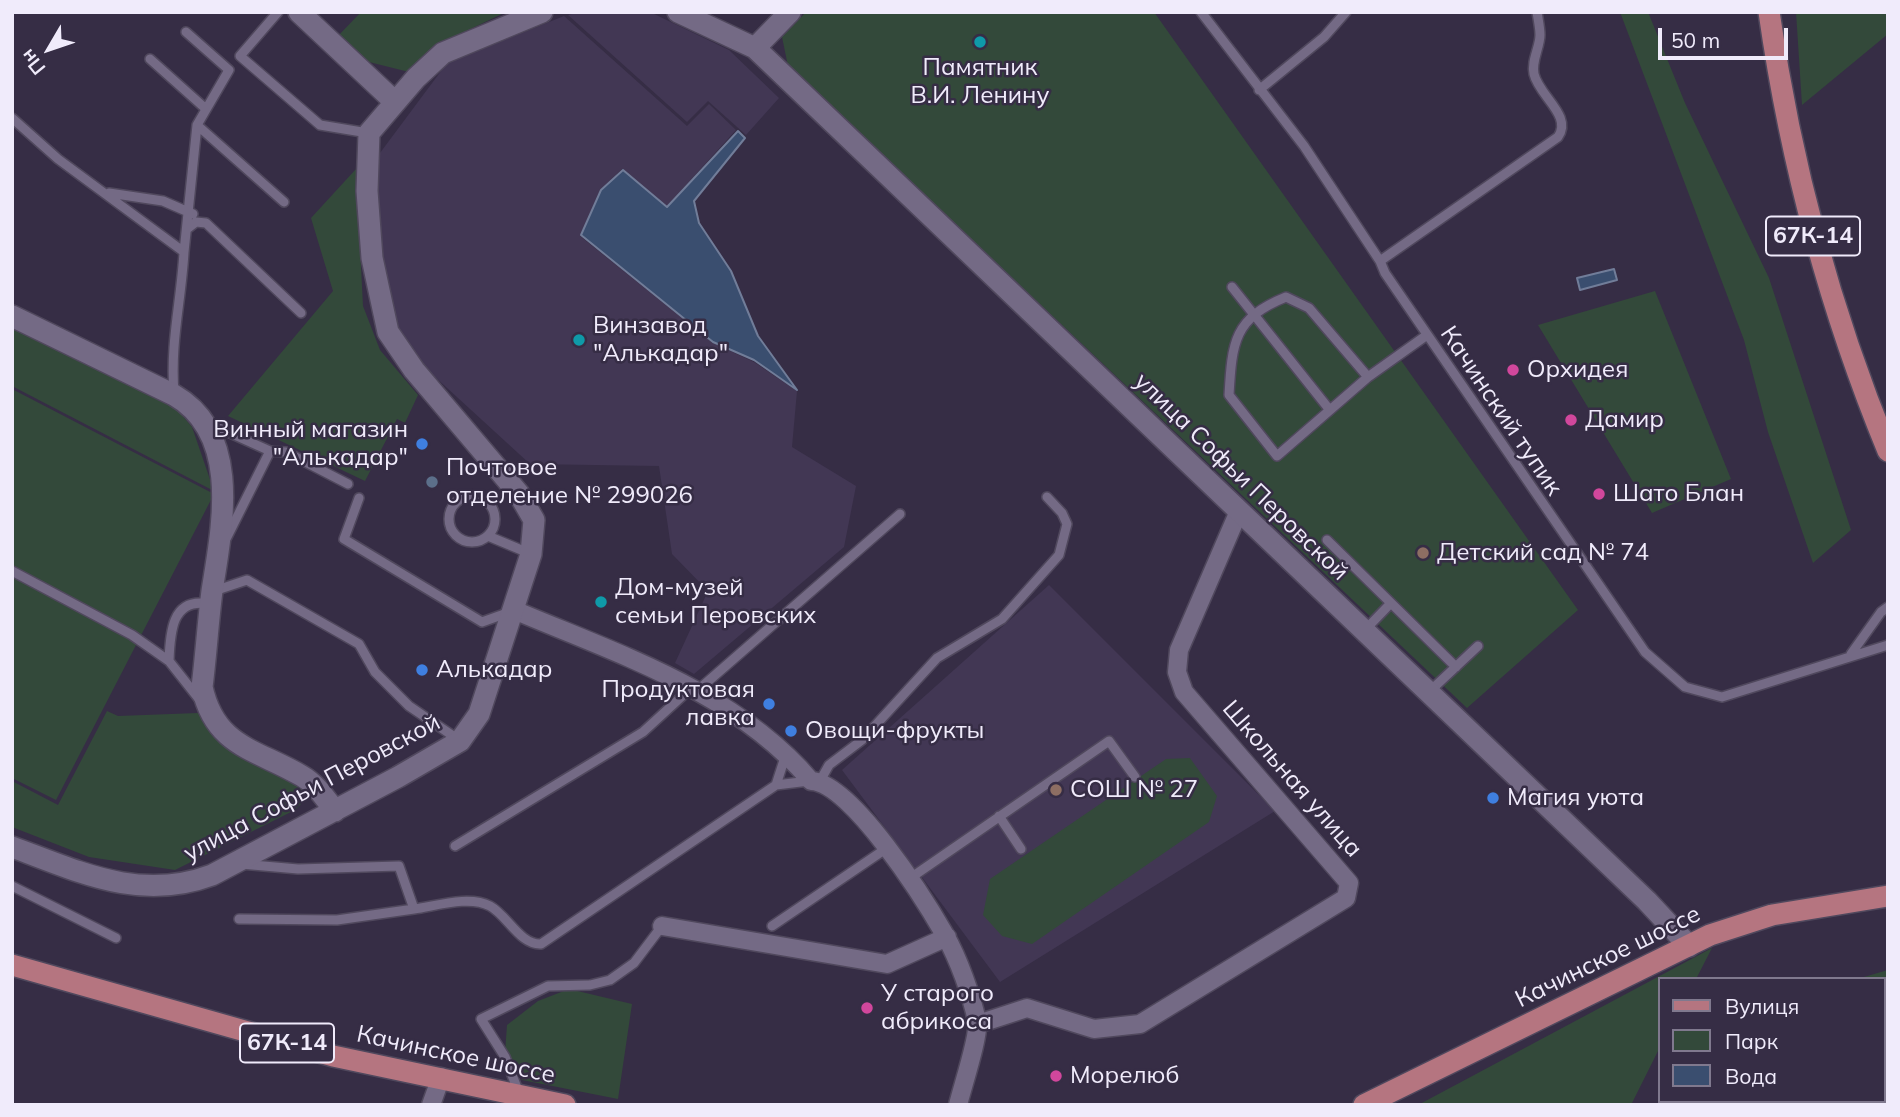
<!DOCTYPE html>
<html>
<head>
<meta charset="utf-8">
<style>
	body { margin:0 }
	#map { position:relative; width:1900px; height:1117px; overflow:hidden; background:#362d45; font-family:Mulish,sans-serif }
	canvas { display:block }
	.frame { position:absolute; inset:0; border:14px solid #f0ebfb; pointer-events:none }
	.legend { position:absolute; left:1658px; top:977px; width:228px; height:126px; box-sizing:border-box; background:#362d45; border:2px solid #80798e; margin:0; padding:9px 12px; list-style:none; font-size:21px; color:#f0ebfb }
	.legend li { display:flex; align-items:center; gap:14px; height:35px }
	.legend b { width:35px; border:2px solid #80798e }
	.north { position:absolute; left:14px; top:14px; width:70px; height:70px; -webkit-text-stroke:5px #362d45; paint-order:stroke; rotate:231deg; font-size:19px; font-weight:700; line-height:28px; text-align:center; color:#f0ebfb }
	.north::after { content:''; display:block; margin:auto; width:24px; height:32px; background:#f0ebfb; clip-path:polygon(50% 0,100% 100%,50% 72%,0 100%) }
	.scale { position:absolute; left:1658px; top:28px; width:130px; height:32px; box-sizing:border-box; border:4px solid #f0ebfb; border-top:0; padding-left:9px; font-size:21px; line-height:24px; white-space:nowrap; color:#f0ebfb; -webkit-text-stroke:5px #362d45; paint-order:stroke }
</style>
</head>
<body>
<div id="map">
<canvas width="1900" height="1117"></canvas>
<div class="frame"></div>
<ul class="legend">
<li><b style="height:9px;background:#b57580"></b>Вулиця</li>
<li><b style="height:19px;background:#33493a"></b>Парк</li>
<li><b style="height:19px;background:#3a4e6f"></b>Вода</li>
</ul>
<div class="north">Пн</div>
<div class="scale">50 m</div>
</div>
<script>
const ctx = document.querySelector('canvas').getContext('2d');
ctx.lineJoin = 'round';
function paint(path, color) { ctx.fillStyle = color; ctx.fill(path, 'evenodd'); }
function stroke(path, color, width, dash) { ctx.strokeStyle = color; ctx.lineWidth = width; ctx.lineCap = dash ? 'butt' : 'round'; ctx.setLineDash(dash || []); ctx.stroke(path); }
function write(font, color, halo, rows, align = 'center') {
  ctx.font = font + ' Mulish,sans-serif'; ctx.lineWidth = 5; ctx.setLineDash([]); ctx.textBaseline = 'middle'; ctx.strokeStyle = halo; ctx.fillStyle = color; for (const [text, x, y, turn = 0] of rows) {
    ctx.save(); ctx.translate(x, y); ctx.rotate((+turn || 0) * Math.PI / 180); ctx.textAlign = isNaN(turn) ? turn : align; if (halo) ctx.strokeText(text, 0, 0); ctx.fillText(text, 0, 0); ctx.restore();
  }
}
paint(new Path2D(`
	M579,12H650L729,50L779,98L746,135L708,101L687,122L568,15Z
	M564,16L687,126L709,104L736,130L667,206L622,169L600,190L580,236L713,343L754,362L797,391L792,447L856,486L844,547L694,674L675,663L708,591L672,554L659,466L530,464L398,343L379,242L374,161L447,63Z
	M1049,585L1275,811L1000,982L842,770Z`), '#423754');
paint(new Path2D(`
	M361,12H506L435,46L409,72L365,61L338,36Z
	M806,12H1154L1578,610L1467,708L788,66L782,37Z
	M1620,12H1648L1685,103L1769,278L1851,530L1813,563L1768,432L1744,340Z
	M1796,12H1888V34L1802,105Z
	M356,169L363,306L380,350L418,395L405,423L397,419L365,481L228,416L333,291L311,218Z
	M1655,291L1731,479L1652,513L1538,325Z
	M12,321L166,396L192,427L214,491L12,386Z
	M12,389L214,494L56,800L12,778Z
	M107,711L118,716L198,713L228,749L284,775L311,794L295,810L175,870L89,857L12,827V781L58,805Z
	M1190,758L1217,796L1209,822L1032,944L1002,936L983,915L990,879L1166,759Z
	M1712,948L1696,979H1660V1047L1631,1105H1418Z
	M1888,970V1105H1694L1692,1101H1884V979H1857Z
	M569,989L632,1004L618,1099L522,1080L505,1053L507,1025L538,1001Z`), '#33493a');
const water = new Path2D(`
	M738,131L745,138L694,201L699,223L731,271L758,336L797,390L754,360L713,342L581,235L601,190L623,170L667,207Z
	M1614,269L1617,280L1580,290L1577,278Z`);
paint(water, '#3a4e6f');
stroke(water, '#717d99', 2);
const service = new Path2D(`
	M278,12L240,56L320,125L368,133
	M1201,12L1304,146L1380,261
	M1537,12C1538,19 1540,28 1540,35C1540,47 1531,61 1534,74C1539,96 1573,116 1558,137L1380,261L1385,273L1645,652L1685,687L1722,697L1888,645
	M150,59L206,109
	M1259,90L1324,37L1346,12
	M12,118L58,159L184,252C181,303 170,342 174,393
	M197,125L284,202
	M109,193L163,201L193,214
	M187,229L196,222L206,223L301,313
	M184,252L197,125L229,70L186,32
	M1232,287L1329,409
	M1368,377L1309,308L1286,297C1234,318 1232,342 1229,395L1277,456L1368,377L1427,335
	M210,424L270,451L286,452L348,484
	M449 519a23 23 0 1 1 46 0a23 23 0 1 1-46 0Z
	M359,498L344,539L482,622L510,612
	M488,536L531,554
	M227,537L270,451
	M1327,540L1456,667
	M12,571L132,635L169,661L199,699
	M214,591L247,580L359,644L375,672L409,706L459,740
	M1365,630L1391,603
	M1851,654L1881,612L1888,607
	M169,661C170,632 172,597 209,604
	M698,690L900,514
	M1430,691L1478,646
	M820,781L829,765L862,740L937,658L1002,619L1059,555L1067,524L1062,513L1047,497
	M776,785L786,754
	M999,816L1021,849
	M455,846L643,732L691,688
	M909,879L1109,741L1135,777
	M12,886L116,938
	M414,909C436,906 469,895 490,906C507,915 520,945 541,944L776,785L809,781
	M239,919L337,920L414,909L399,866L298,869L241,864
	M772,926L887,848
	M519,1093L505,1057L481,1019L548,986L590,985L610,980L634,963L662,926`);
const minor = new Path2D(`
	M514,610C620,655 734,691 811,781C851,782 925,900 945,935C959,960 971,994 977,1021C980,1034 962,1088 958,1105
	M662,926L887,964L947,937
	M978,1024L1027,1008L1094,1029L1140,1024L1346,898L1349,883L1184,692L1177,672L1179,650L1239,511
	M431,1105L441,1077`);
const tertiary = new Path2D(`
	M299,12L395,102
	M678,12L755,48L1647,901L1689,946
	M755,48L790,12
	M12,316L174,395C242,434 222,527 212,591C208,622 206,655 202,687C215,747 256,749 302,776C316,784 325,798 335,811
	M12,847C80,872 140,902 212,875L398,777L460,741L479,714L531,554L534,520L519,494L414,370L388,332L372,258L367,191L369,133L416,78L443,53L542,12`);
const primary = new Path2D(`
	M1769,12C1791,166 1829,308 1888,451
	M12,965L333,1056L565,1105
	M1364,1105L1710,935L1772,915L1888,896`);
stroke(service, '#50485d', 12);
stroke(minor, '#50485d', 21);
stroke(tertiary, '#50485d', 24);
stroke(primary, '#50485d', 24);
stroke(service, '#746a85', 9);
stroke(minor, '#746a85', 18);
stroke(tertiary, '#746a85', 21);
stroke(primary, '#b57580', 21);
for (const [x, y, r, color] of [
	[980,42,7,"#0f9aa8"],
	[579,340,7,"#0f9aa8"],
	[1513,370,7,"#d1479c"],
	[1571,420,7,"#d1479c"],
	[422,444,7,"#3f7fe0"],
	[432,482,7,"#5c6f8a"],
	[1599,494,7,"#d1479c"],
	[1423,553,7,"#8d6e63"],
	[601,602,7,"#0f9aa8"],
	[422,670,7,"#3f7fe0"],
	[769,704,7,"#3f7fe0"],
	[791,731,7,"#3f7fe0"],
	[1056,790,7,"#8d6e63"],
	[1493,798,7,"#3f7fe0"],
	[867,1008,7,"#d1479c"],
	[1056,1076,7,"#d1479c"]
]) { const dot = new Path2D(); dot.arc(x, y, r, 0, 2 * Math.PI); ctx.fillStyle = color; ctx.fill(dot); stroke(dot, '#362d45', 2.5); }
for (const [x, y, w] of [
	[1813,236,94],
	[287,1043,94]
]) { const box = new Path2D(); box.roundRect(x - w / 2, y - 19.5, w, 39, 5); ctx.fillStyle = '#362d45'; ctx.fill(box); stroke(box, '#f0ebfb', 2); }
write('bold 23px', '#f0ebfb', null, [
	["67К-14",1813,236],
	["67К-14",287,1043]
]);
write('24px', '#f0ebfb', '#362d45', [
	["Памятник",980,68,"center"],
	["В.И. Ленину",980,96,"center"],
	["Винзавод",593,326],
	["\"Алькадар\"",593,354],
	["Орхидея",1527,370],
	["Дамир",1585,420],
	["Винный магазин",408,430,"right"],
	["\"Алькадар\"",408,458,"right"],
	["Почтовое",446,468],
	["отделение № 299026",446,496],
	["Шато Блан",1613,494],
	["Детский сад № 74",1437,553],
	["Дом-музей",615,588],
	["семьи Перовских",615,616],
	["Алькадар",436,670],
	["Продуктовая",755,690,"right"],
	["лавка",755,718,"right"],
	["Овощи-фрукты",805,731],
	["СОШ № 27",1070,790],
	["Магия уюта",1507,798],
	["У старого",881,994],
	["абрикоса",881,1022],
	["Морелюб",1070,1076]
], 'left');
write('24px', '#f0ebfb', '#362d45', [
	["Качинский тупик",1501,411,56],
	["улица Софьи Перовской",1241,477,44],
	["Школьная улица",1292,779,49],
	["улица Софьи Перовской",312,788,-28],
	["Качинское шоссе",1608,957,-26],
	["Качинское шоссе",456,1055,12]
]);
</script>
</body>
</html>
